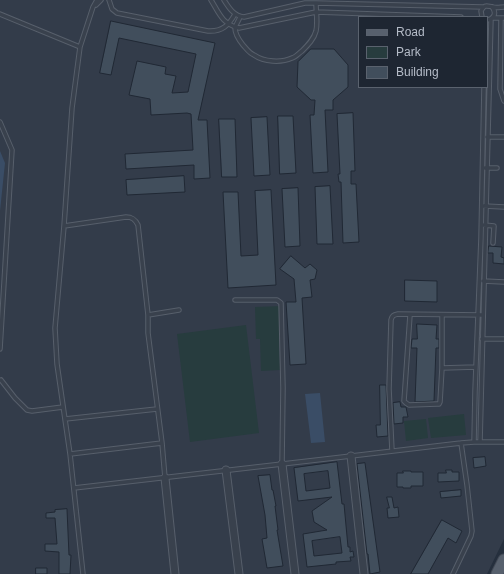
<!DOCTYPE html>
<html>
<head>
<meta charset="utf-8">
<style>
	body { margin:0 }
	#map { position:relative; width:504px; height:574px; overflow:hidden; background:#252f3d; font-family:Arial,sans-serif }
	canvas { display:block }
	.legend { position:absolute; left:358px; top:16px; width:130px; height:72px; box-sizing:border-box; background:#1e2632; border:1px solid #5a626e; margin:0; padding:5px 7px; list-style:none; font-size:12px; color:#b5bcc8 }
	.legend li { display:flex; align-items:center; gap:8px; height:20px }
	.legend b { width:20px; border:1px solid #5a626e }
</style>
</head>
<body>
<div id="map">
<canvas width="504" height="574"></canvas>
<ul class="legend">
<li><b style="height:5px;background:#57606d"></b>Road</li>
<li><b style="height:11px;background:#273c3e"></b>Park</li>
<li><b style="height:11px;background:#414e5c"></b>Building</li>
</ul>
</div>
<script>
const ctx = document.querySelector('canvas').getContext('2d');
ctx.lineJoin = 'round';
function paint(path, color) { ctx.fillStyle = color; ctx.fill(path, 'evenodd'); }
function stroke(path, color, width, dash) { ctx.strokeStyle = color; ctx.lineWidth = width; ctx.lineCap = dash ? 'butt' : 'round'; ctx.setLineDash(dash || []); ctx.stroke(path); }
paint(new Path2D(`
	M0,0H504V539L487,574H0ZM359,17H487V87H359Z`), '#333c4a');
paint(new Path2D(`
	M283,306L284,338H279L280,370L261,371L260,339H256L255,307Z
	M246,325L259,433L190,442L177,334Z
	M464,414L466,435L431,438L428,418Z
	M426,419L428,438L406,441L404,421Z`), '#273c3e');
paint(new Path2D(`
	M0,151L5,163L0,211Z
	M320,393L325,442L311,443L305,394Z`), '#3a4d66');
const building = new Path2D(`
	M111,21L215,43L198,120H207L210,178L194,179V165L126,169L125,154L193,150L191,114L187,113L151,115L150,99L129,95L137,61L166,67L165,74L176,76L172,93L188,92L196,54L119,38L111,75L100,73Z
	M311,49H334L348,65V87L333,100V110H325L328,172L313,173L310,115H314L315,100H311L297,87L298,62Z
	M353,113L355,171H351V184H356L359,242L343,243L341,182H339L338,174H340L337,114Z
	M278,116H293L296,173L280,174Z
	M267,117L270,175L254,176L251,118Z
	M219,119H235L237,177H222Z
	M184,176L185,192L127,195L126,180Z
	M330,186L333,244H317L315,187Z
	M298,188L300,246L285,247L282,189Z
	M271,190L276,285L228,288L223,192H238L241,256L258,255L255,191Z
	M489,246L502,247L501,257L504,258V264L493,263V253H488Z
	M291,256L305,268L310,264L317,270L315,279L310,280L312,297L302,298L306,364L290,365L286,302H296L294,279L280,269Z
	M405,280L437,281V302L405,301Z
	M417,324L437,325L436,339H439V348H436L434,401L415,402L417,348H411L412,339H417Z
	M380,385H386L388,436L377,437L376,425H380Z
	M400,402L401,407H406L408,417H403V423L394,424L393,403Z
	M485,457L486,466L474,468L473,458Z
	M337,462L342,504H344L348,547H350V552L353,551L354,557H350L351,561L336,562V564L307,567L303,534L327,530L314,522L312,511L332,497L298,501L294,468ZM328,471L330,488L306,491L304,474ZM340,537L342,553L314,556L312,541Z
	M365,463L380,572L370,574L368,554H367L357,464Z
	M446,470H452V472H459V481L438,482V473H446Z
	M403,471H411V472H423V486H411V488H403V487H397V473H403Z
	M270,475L272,490H273L276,506H275L278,530H277L283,566L267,568L262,539L267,538L265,515L258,476Z
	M461,490V496L441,498L440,492Z
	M387,497H392L394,508L398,507L399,517L388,518L387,508H389Z
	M67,509L69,555H71L70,574H59V552L45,551V544H57L55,518H46V513L55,512V510Z
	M442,520L462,531L456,543L448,538L428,574H411Z
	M36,568H47V574H36Z`);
paint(building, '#414e5c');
stroke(building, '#202834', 1);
const service = new Path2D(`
	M109,0L112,9L117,13L208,31C222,32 229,25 235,14
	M211,0C219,13 222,24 239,28L316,12L461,17
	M224,0C229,8 234,16 244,17L305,3H316L483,7
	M96,5L101,0
	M0,14L80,47
	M240,17C239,20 236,24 235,28C235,34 239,40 243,45C246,48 249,53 254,55C264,62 281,63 292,58C296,57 299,53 302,51C308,45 314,39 316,31C318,22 316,12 316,3
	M482,17L481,11C485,4 486,6 493,7C496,8 501,7 504,7
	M493,18H504
	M501,18L500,89L504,101
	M487,20C494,19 497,13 492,7
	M0,122L12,150L0,349
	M487,137H504
	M485,168H497
	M484,206L504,207
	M484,225L494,226L493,243
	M64,226L126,217C132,217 135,219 138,225L148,315V333L162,443L165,478
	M483,281L504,282
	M235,300H277L281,303L283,388L282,464
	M148,315L179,310
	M410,315L404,401L406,403L409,405L437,404H439L440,402L442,368V315
	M482,339H504
	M442,368L476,367
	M1,380L15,398L27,410L32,411L63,407
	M65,419L157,409
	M474,442L475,391L481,238L484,87
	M480,442L491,19
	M392,451L389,389L391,320C392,316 393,315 398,314L483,315
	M70,454L162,443
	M74,488C203,474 332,458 461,443L474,442H504
	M83,574L70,454L57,364L55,328L64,226L72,108L80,47L93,7L97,0
	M453,574L471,536L472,531L467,485L461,443`);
const minor = new Path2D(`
	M351,456L364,574
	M282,464L295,574
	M226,470L239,574
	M165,478L175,574`);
const primary = new Path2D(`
	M497,574L504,560`);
stroke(service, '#575f6b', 5.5);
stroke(minor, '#575f6b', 9);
stroke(primary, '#424a56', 13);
stroke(service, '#39414d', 3.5);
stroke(minor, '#39414d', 7);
stroke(primary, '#57606d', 11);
</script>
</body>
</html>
